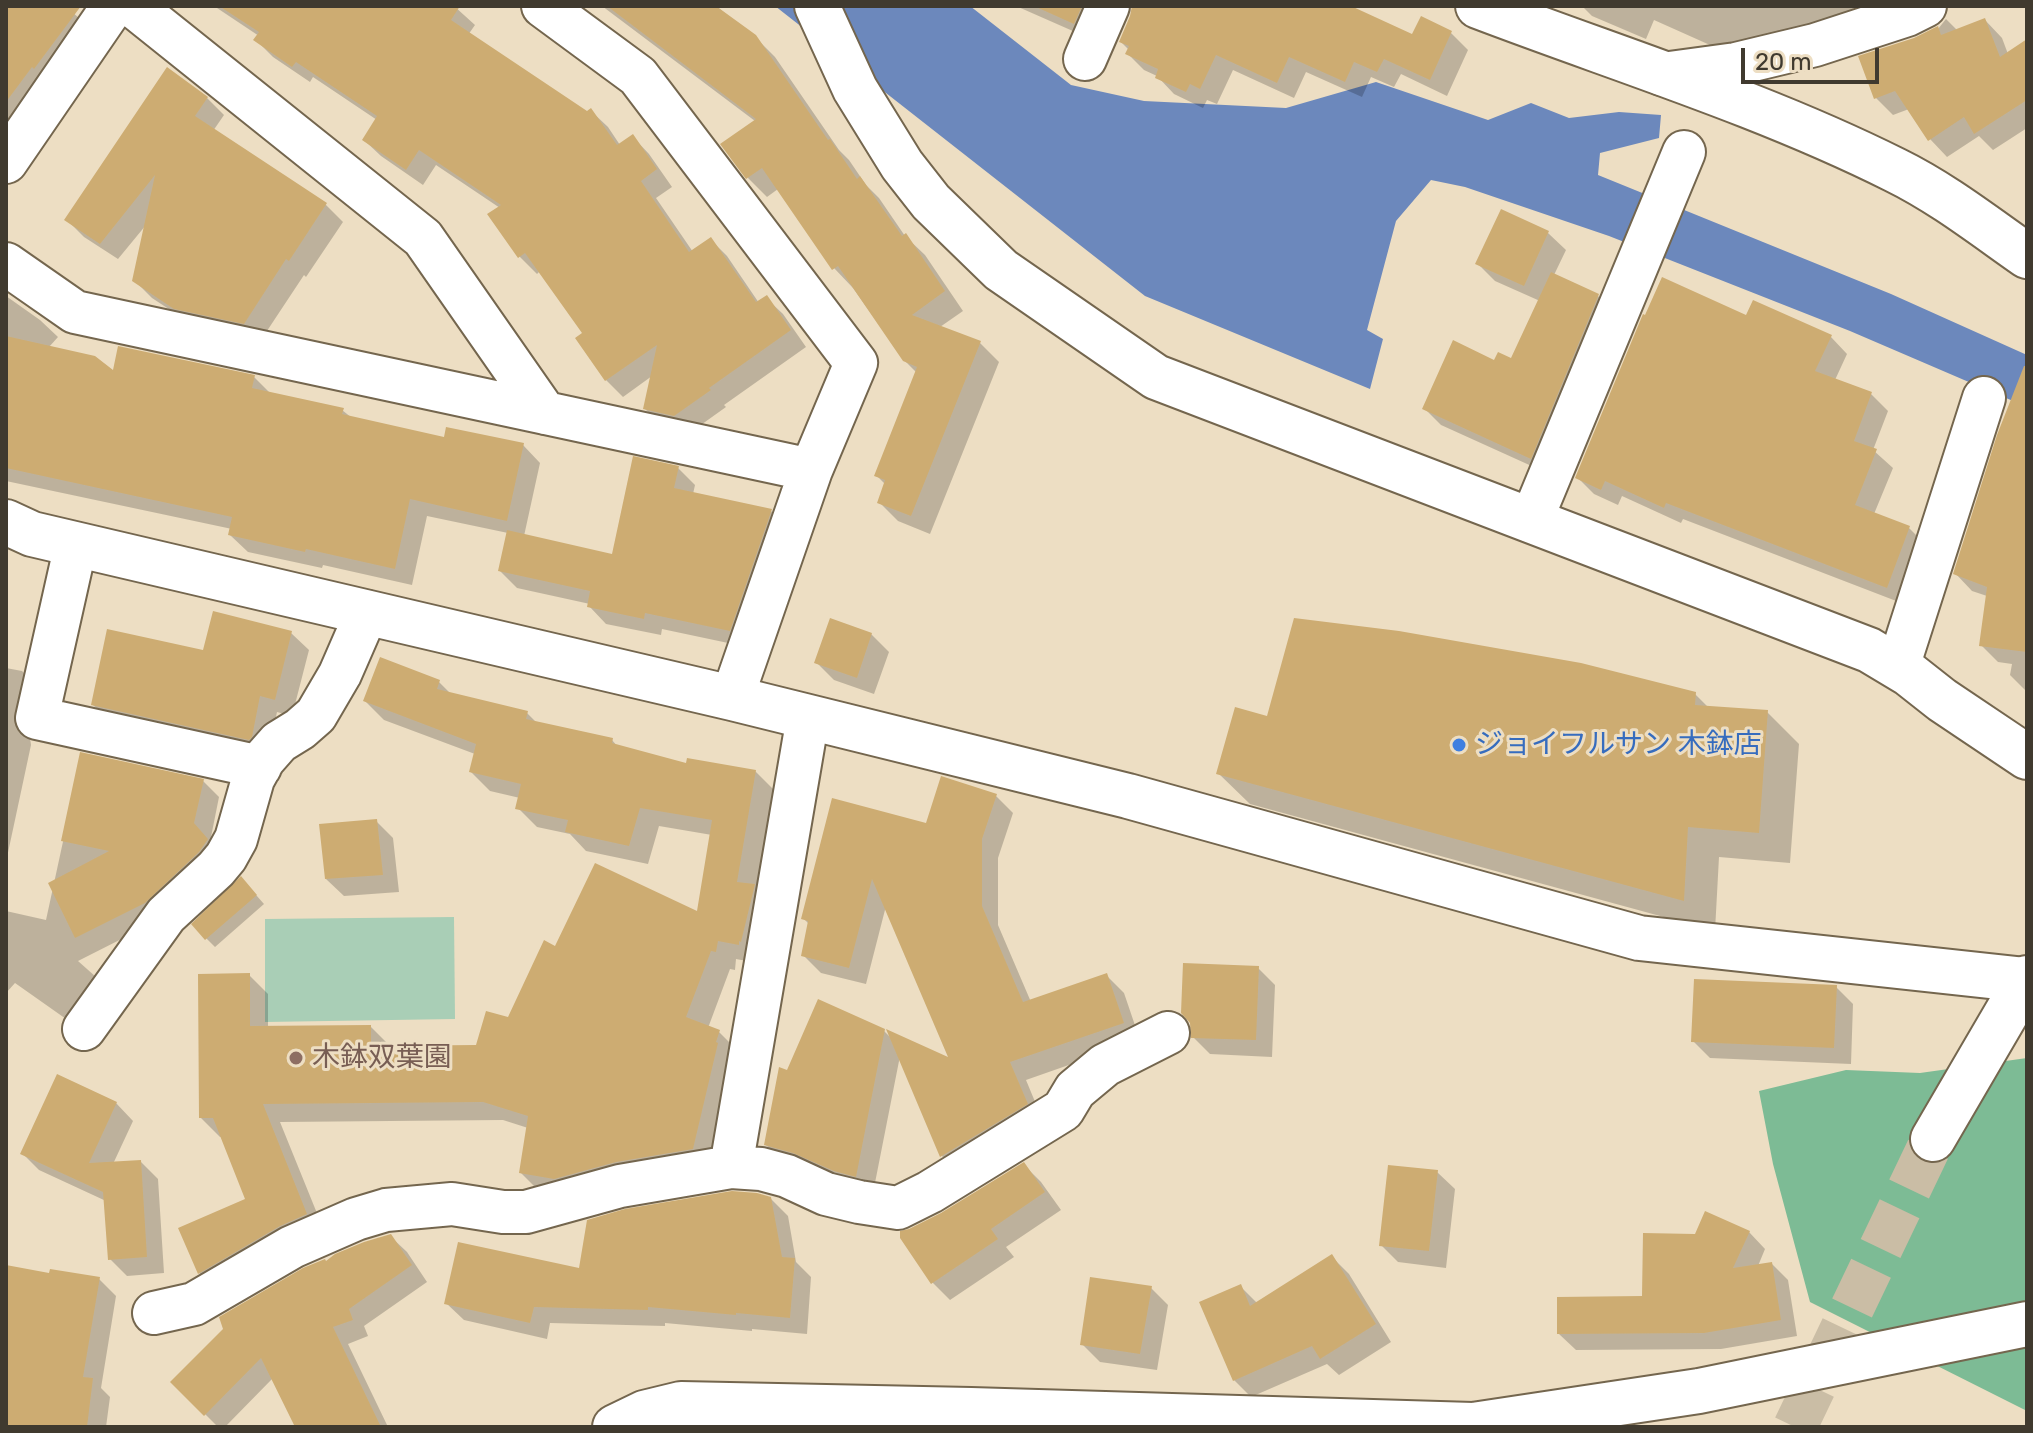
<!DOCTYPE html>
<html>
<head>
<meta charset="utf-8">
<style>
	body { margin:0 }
	#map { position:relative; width:2033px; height:1433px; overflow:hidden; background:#eddec3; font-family:Rubik,sans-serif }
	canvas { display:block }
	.frame { position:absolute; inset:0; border:8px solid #403a2f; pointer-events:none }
	.scale { position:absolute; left:1741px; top:48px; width:138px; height:36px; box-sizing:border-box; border:4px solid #403a2f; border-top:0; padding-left:10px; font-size:24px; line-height:28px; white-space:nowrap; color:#403a2f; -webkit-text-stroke:6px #eddec3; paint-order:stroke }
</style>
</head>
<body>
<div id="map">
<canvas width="2033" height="1433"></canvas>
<div class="frame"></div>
<div class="scale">20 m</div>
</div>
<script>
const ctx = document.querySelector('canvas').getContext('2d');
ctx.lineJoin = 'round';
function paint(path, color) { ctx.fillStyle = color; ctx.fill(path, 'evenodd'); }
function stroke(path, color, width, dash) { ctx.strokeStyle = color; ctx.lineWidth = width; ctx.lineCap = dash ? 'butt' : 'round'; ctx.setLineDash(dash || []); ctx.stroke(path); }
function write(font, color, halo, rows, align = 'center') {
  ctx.font = font + ' Rubik,"Noto Sans JP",sans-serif'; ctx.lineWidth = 6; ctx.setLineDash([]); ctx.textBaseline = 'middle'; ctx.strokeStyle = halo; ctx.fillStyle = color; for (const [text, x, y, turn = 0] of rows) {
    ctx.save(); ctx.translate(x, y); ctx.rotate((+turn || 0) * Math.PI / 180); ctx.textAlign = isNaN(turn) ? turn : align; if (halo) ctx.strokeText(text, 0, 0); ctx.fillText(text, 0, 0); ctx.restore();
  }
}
paint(new Path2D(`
	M454,917L455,1019L265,1022V919Z`), '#a9ceb6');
paint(new Path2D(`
	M2027,1058V1411L1810,1302L1773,1164L1759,1091L1846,1070L1920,1073Z`), '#7dbb95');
paint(new Path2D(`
	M775,6H970L1071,85L1144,101L1286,108L1376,82L1488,120L1531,103L1569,118L1619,112L1661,115L1659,138L1600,153L1598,175L1891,294L2027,355V407L1850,331L1609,236L1465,187L1431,180L1396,221L1367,330L1383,339L1370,389L1145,296Z`), '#6c88bc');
paint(new Path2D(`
	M6,6H65L93,30L6,141Z
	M214,6H454L475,25L468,35L587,114L591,111L608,127L620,145L633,137L649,154L672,187L656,198L693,252L710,239L727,256L759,303L766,298L783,314L806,347L724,405L726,407L691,432L662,425L645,409L652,376L623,397L606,380L585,334L540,271L537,274L520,257L490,215L500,208L436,165L423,185L381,156L364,140L377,120L313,77L310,82L273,57L256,40L259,36Z
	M602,6H716L755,37L775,57L839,150L849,160L866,185L879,198L905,236L925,255L963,311L940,327L980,343L999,362L930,534L898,521L879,502L886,485L877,476L917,373L904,360L853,288L834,268L778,189L767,197L748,178L755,121Z
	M1016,6H1108L1091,39Z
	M1134,6H1346L1413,37L1451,33L1468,50L1447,96L1401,74L1394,87L1371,77L1362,97L1306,72L1294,98L1233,70L1217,104L1207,100L1203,108L1174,94L1157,76L1144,70L1128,54L1129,50L1121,42Z
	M1582,6H1920L1739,58L1654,20L1646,39L1592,16Z
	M1946,19L1958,31L1985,20L2002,38L2008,54L2027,41V128L1993,150L1979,136L1947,157L1930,139L1909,109L1893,115L1876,98L1918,38L1938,29Z
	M207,98L224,115L213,131L326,205L343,222L306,277L304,275L261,340L193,325L152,298L134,280L146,225L118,259L84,237L67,220Z
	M1548,233L1566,250L1554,275L1598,296L1614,312L1547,473L1441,425L1425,409L1495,362L1512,361L1540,301L1495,281L1478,264Z
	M6,296L40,320L58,337L49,347L114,373L254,377L271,394L342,410L352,418L445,439L523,445L540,463L524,536L614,556L678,468L695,485L693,494L771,511L788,528L747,647L662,629L661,635L606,624L589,606L590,604L517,588L500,571L508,533L427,516L412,585L323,565L322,568L248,552L230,535L232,529L6,481Z
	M1747,318L1831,337L1847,354L1835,380L1871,394L1888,411L1873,450L1893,468L1874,514L1909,528L1926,545L1904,604L1683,519L1681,523L1622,496L1618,505L1594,494L1577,477Z
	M2027,423V692L2010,675L2012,664L1998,662L1981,645L1987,596L1972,591L1955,573Z
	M291,633L309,650L292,716L277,712L268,754L110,722L93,705L204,652Z
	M871,634L889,652L874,694L834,680L817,663Z
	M6,668L22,671L39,688L29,730L31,745L6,862Z
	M439,682L451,694L527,713L538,724L612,740L618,747L688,765L755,771L774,790L757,890V963L736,959L735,970L730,969L708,1028L719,1032L738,1051L711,1168L540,1192L521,1173L528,1128L503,1120L280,1122L325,1233L218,1292L199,1273L247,1200L223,1137H220L201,1118L249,975L268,994V1028L371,1027L390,1046L477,1047L509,1020L556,948L699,914L712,835L659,826L648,864L586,851L570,834L537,827L518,808L520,798L490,791L471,772L475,754L384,720L365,701Z
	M1695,694L1709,708L1767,712L1799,744L1790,863L1719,857L1715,931L1250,804L1218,773L1268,718Z
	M82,754L203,781L219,797L210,842L223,857L161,919L78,961L105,985L76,1026L15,983L6,993V911L46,920Z
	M996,796L1013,813L998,858V925L1031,1002L1107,976L1124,993L1140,1040L1026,1080L1043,1121L959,1173L942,1156L900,1056L873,1193L783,1162L766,1145L788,1072L884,1031L892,1039L952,1061L886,906L866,984L821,973L804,956L810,925L804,919L927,825Z
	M376,821L393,838L399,892L344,896L326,879Z
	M249,887L264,904L215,947L206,938Z
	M1258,968L1275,985L1272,1057L1210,1054L1193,1037Z
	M1836,987L1853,1004L1851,1064L1710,1058L1693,1041Z
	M116,1103L133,1121L113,1164L141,1162L158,1179L164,1273L127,1276L110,1259L106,1201L39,1170L22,1153Z
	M1024,1165L1041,1182L1061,1210L1006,1247L1014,1257L950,1300L933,1283L902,1238Z
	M1437,1172L1455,1189L1446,1268L1398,1262L1381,1245Z
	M770,1198L788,1216L796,1262L811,1277L807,1334L752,1329V1331L665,1323V1326L550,1323L547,1339L464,1320L446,1303L580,1270Z
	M1749,1232L1765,1249L1758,1266L1772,1264L1788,1280L1797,1336L1721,1349L1576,1350L1559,1334L1644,1298L1696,1236Z
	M390,1236L407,1252L427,1282L364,1326L368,1336L348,1344L388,1427H297L273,1378L225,1427H218L173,1382L326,1263Z
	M1332,1257L1349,1274L1391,1342L1339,1375L1327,1364L1251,1397L1234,1380L1240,1286L1258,1304Z
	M99,1279L116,1296L101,1388L110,1397L106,1427H28Z
	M1151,1288L1168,1305L1157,1370L1100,1362L1082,1344Z`), '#0003');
paint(new Path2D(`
	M6,6H81L34,69L32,67L6,102Z
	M219,6H460L451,20L587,111L591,108L617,145L633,134L657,169L641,181L689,252L711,237L756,302L767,295L791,330L709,388L711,390L674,416L643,409L657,345L605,381L575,338L582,333L525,253L518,258L487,214L501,205L419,150L406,170L362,140L377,116L296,62L292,67L253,40L259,32Z
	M607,6H716L756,35L828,140L830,139L857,179L860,176L902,236L906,233L945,291L912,315L981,341L911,516L877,503L885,480L874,476L917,367L903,361L838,266L832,270L762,168L746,179L720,144L756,119Z
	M1034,6H1082L1074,24Z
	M1132,6H1351L1412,34L1421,16L1452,31L1430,80L1384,59L1377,72L1354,62L1345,82L1289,57L1277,83L1216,55L1200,89L1190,84L1186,92L1155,78L1158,69L1125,54L1129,46L1119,42L1130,16Z
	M1985,18L2000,57L2027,39V100L1974,134L1964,117L1928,141L1895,91L1874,99L1858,56L1914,38L1938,26L1941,35Z
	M167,67L208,97L195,116L327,203L289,261L286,259L244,324L174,309L132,281L155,175L100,244L64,220Z
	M1501,209L1549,231L1524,286L1475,264Z
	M1551,272L1599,294L1531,459L1422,409L1453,340L1494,360L1498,352L1511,358Z
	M1662,277L1746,315L1753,300L1832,335L1815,371L1872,392L1854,441L1877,449L1855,505L1910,526L1887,588L1666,503L1664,508L1605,481L1601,490L1575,478L1643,314L1645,315Z
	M6,336L95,356L113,370L118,346L255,375L252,388L344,408L342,414L444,437L446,427L524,443L507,521L410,499L395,569L306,549L305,552L228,535L232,517L6,468Z
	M2024,366H2027V652L1979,646L1987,587L1953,574L1997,435Z
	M633,456L679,466L674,488L772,509L730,631L645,613L644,619L587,607L590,591L498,571L507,530L612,554Z
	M213,611L292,631L275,700L260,696L252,737L249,740L91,705L107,629L203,650Z
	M830,618L872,633L857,678L814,663Z
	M1294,618L1399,631L1581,663L1696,692L1695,705L1768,710L1759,833L1688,827L1684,901L1216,774L1235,707L1267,716Z
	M380,657L440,680L437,689L528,711L526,719L613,738L612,743L686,763L687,758L756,770L737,882L755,884L741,942L739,941V945L718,941L716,952L711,951L686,1017L720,1030L716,1042L718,1043L693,1149L616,1162L554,1179L519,1173L528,1116L483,1102L263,1104L307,1214L280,1226L198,1274L178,1228L245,1199L213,1118H199L198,974L250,973V1026L371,1025V1046L476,1045L486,1011L508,1017L544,940L555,946L595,863L697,911L712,820L640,808L629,846L565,832L568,820L515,809L521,784L469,772L476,744L363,701Z
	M80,752L204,779L194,823L208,839L199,852L145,903L75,938L48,883L109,851L61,841Z
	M941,776L997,794L982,839V906L1023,1002L1107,973L1124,1023L1010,1062L1028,1104L940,1157L886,1029L948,1057L872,879L849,968L801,956L808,921L801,919L832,798L926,823Z
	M377,819L383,875L325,879L319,824Z
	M241,876L257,895L205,940L191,924Z
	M1183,963L1259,966L1256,1040L1191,1038L1190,1023L1181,1013Z
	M1694,979L1837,985L1834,1048L1691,1042Z
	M818,999L885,1029L856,1177L834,1171L793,1153L764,1145L779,1067L787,1070Z
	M57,1074L117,1102L89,1163L141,1160L147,1257L108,1260L103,1192L20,1154Z
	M1024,1162L1045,1192L991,1229L998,1239L931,1284L900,1238V1231L909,1229L941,1213Z
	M1388,1165L1438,1170L1429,1251L1379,1246Z
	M732,1191L757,1193L771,1197L782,1257L795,1258L790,1318L736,1313V1315L648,1307V1310L534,1307L530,1323L444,1304L458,1242L579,1268L587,1220L625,1209Z
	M1705,1211L1750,1231L1733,1268L1772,1262L1781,1320L1704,1333L1557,1334V1297L1642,1296L1643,1233L1695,1234Z
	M391,1234L412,1265L349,1309L353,1320L333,1327L381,1427H295L261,1358L204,1416L170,1382L223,1329L219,1317L303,1268L325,1259L326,1261L335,1254L364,1242Z
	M1332,1254L1376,1324L1320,1359L1312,1346L1233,1381L1199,1302L1241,1284L1250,1306Z
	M6,1265L49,1273L50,1269L100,1277L83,1377L93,1378L87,1427H6Z
	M1090,1277L1152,1286L1140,1354L1080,1345Z`), '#cdac72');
stroke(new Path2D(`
	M1795,1427L1933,1139`), '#cabda5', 44, [44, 22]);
const minor = new Path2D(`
	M133,6L423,238L545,413
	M543,6L638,76L856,363L811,470L732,698
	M1085,59L1108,6
	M1662,74L1736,64L1815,45L1907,15L1925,6
	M6,162L113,6
	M6,264L75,312L811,470
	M1531,521L1684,152
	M76,544L37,718L260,767
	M1898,667L1984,398
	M84,1029L166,915L216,869L226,857L236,839L253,779L264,759L279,742L300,729L316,715L340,674L367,612
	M731,1167L808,717
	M154,1313L194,1304L292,1247L356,1219L386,1210L452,1204L503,1212H526L620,1186L731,1167L761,1169L787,1176L826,1194L859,1202L898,1208L930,1192L1063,1110L1075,1090L1105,1065L1168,1033`);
const tertiary = new Path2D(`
	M817,6L855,89L902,165L931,202L1001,270L1156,377L1869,650L1909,674L1942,700L2027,757
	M1478,6C1617,59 1761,103 1895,170C1942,193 1984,226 2027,256
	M6,522L32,534L732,698L1128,796L1639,938L2026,980
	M615,1427L644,1413L681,1404L971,1410L1473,1425L1699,1391L2027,1324`);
const secondary = new Path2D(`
	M1933,1139L2027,978`);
stroke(minor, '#74664e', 46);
stroke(tertiary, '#74664e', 48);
stroke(secondary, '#74664e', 48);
stroke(minor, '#fff', 42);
stroke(tertiary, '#fff', 44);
stroke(secondary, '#fff', 44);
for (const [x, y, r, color] of [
	[1459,745,8,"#3f7fe0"],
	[296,1058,8,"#8d6e63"]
]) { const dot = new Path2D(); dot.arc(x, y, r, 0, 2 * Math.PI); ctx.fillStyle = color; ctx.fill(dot); stroke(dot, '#eddec3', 3); }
write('28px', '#366cbe', '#eddec3', [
	["ジョイフルサン 木鉢店",1475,745]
], 'left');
write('28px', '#785e54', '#eddec3', [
	["木鉢双葉園",312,1058]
], 'left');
</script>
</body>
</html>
